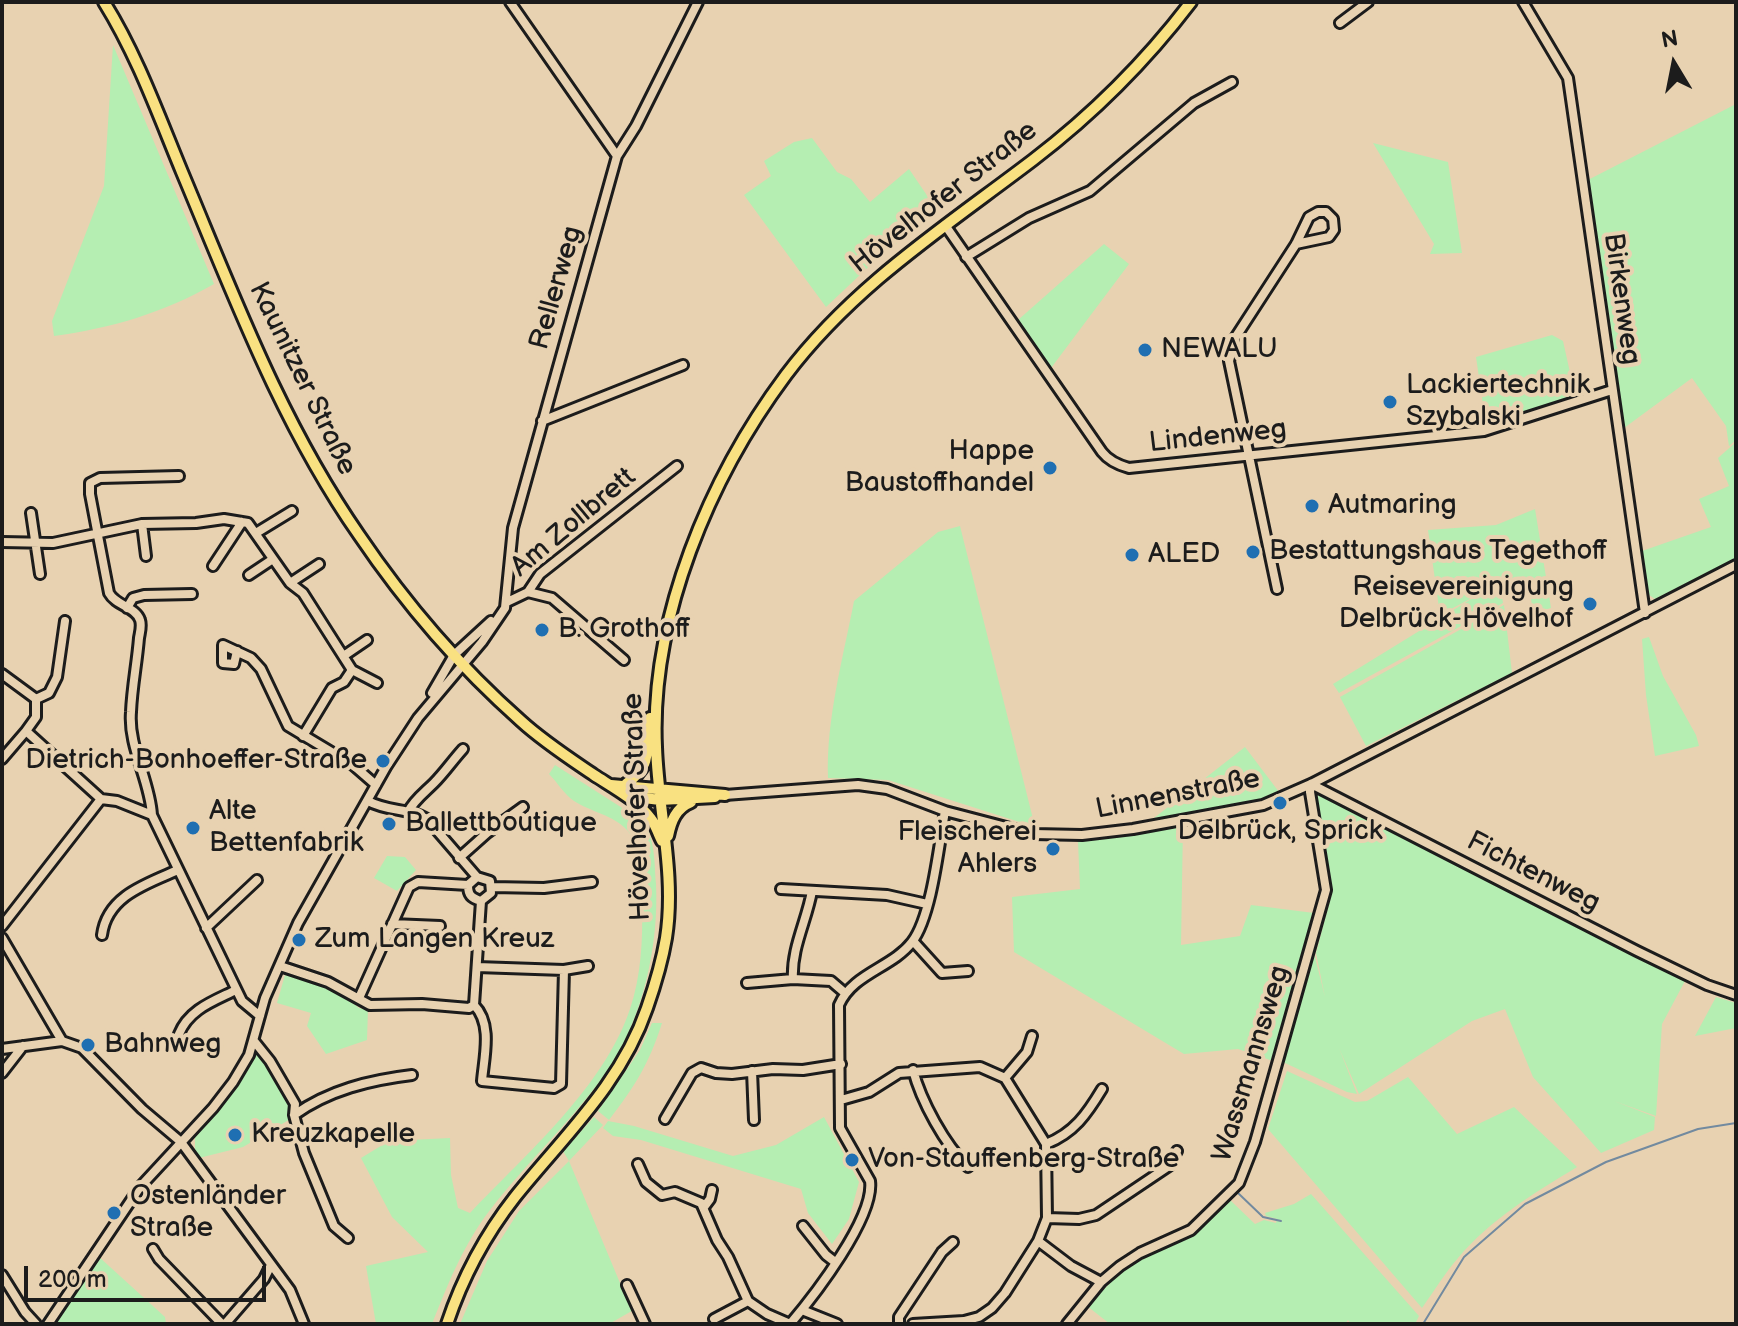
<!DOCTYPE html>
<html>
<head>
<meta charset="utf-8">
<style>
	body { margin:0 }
	#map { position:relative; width:1738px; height:1326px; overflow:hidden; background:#e8d2b1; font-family:"Balsamiq Sans",sans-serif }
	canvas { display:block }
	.frame { position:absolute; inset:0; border:4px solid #1c1c1c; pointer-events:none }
	.north { position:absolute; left:1634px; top:24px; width:80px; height:80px; -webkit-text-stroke:6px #e8d2b1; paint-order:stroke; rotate:350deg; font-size:22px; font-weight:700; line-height:32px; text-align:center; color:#1c1c1c }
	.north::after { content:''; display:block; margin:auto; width:28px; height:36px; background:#1c1c1c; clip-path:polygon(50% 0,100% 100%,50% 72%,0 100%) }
	.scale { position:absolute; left:24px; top:1266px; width:242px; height:36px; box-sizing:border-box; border:4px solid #1c1c1c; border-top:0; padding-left:10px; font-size:24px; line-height:28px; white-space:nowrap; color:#1c1c1c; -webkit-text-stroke:6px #e8d2b1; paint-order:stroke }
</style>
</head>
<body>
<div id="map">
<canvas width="1738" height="1326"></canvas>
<div class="frame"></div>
<div class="north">N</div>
<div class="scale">200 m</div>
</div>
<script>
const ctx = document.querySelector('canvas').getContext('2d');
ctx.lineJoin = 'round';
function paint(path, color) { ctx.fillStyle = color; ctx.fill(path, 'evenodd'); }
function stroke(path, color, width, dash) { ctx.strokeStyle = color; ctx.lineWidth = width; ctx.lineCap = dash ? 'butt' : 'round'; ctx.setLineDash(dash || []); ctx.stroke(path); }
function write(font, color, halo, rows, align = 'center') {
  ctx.font = font + ' "Balsamiq Sans",sans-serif'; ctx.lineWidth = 8; ctx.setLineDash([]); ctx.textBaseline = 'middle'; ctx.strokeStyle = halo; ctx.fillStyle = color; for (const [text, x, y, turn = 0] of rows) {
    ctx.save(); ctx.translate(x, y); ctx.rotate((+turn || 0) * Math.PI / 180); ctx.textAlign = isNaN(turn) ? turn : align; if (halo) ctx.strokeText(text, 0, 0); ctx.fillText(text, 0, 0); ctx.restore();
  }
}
paint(new Path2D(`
	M113,45L214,284C163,313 112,328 54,336L52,321L104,186Z
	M1736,104V440L1729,446L1726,426L1692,378L1620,431L1582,183Z
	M812,138L837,172L851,179L870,202L909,169L939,213L880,256L826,307L744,195L771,176L764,161L794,142Z
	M1373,143L1448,162L1462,253L1430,254L1434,244Z
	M1104,244L1129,264L1051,368L1018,320Z
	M1552,335L1563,341L1575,395L1486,425L1476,357Z
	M1736,442V558L1655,599L1649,595L1642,551L1711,527L1699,499L1729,486L1718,458Z
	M1535,509L1551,608L1533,613L1530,591L1505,596L1500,584L1503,603L1339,693L1333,684L1481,593L1440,615L1428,530L1496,525Z
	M960,526L1035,827L888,780L828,778C826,719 843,659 854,601L938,532Z
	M1504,605L1512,673L1366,746L1340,697Z
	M1649,637L1663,676L1696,735L1699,746L1655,756L1646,695L1642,639Z
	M1245,747L1279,792L1257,803L1154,818Z
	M555,765L641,820C656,839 654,861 656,884C659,944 643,1019 608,1070C573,1120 527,1162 490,1210C463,1245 448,1284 432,1324H376L366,1266L428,1252L392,1217L361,1158L389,1141L450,1138L451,1175L458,1208L470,1213C526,1154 604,1087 630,1009C641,977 643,939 642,906C641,881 644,850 627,830C615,816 589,811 574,801C564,794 557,782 549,774Z
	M1316,791L1685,981L1662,1024L1656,1116L1614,1101L1655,1117L1654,1130L1601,1153L1533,1077L1505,1009L1472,1021L1359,1094L1339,1048L1357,1094L1347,1092L1283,1062L1314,953L1325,997L1316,953L1332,892Z
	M1183,824L1181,945L1240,936L1251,905L1314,913L1273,1061L1238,1049L1184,1054L1014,952L1012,897L1080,889L1078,841Z
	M387,856L405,857L416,870L397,891L374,878Z
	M285,975L339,991L359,1008L368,1009L367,1040L326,1054L307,1026L311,1013L277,1003Z
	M1716,997L1736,1003V1028L1695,1036Z
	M652,1023H662C649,1064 635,1086 609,1120L598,1111L640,1050Z
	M257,1049L289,1097L292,1118L243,1147L195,1159V1135L232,1091Z
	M1287,1071L1355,1102L1367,1101L1408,1077L1457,1134L1514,1107L1577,1167C1534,1193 1491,1219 1458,1258C1445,1273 1434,1291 1422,1308L1268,1129Z
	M594,1117L603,1125L569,1161L620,1283L637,1308L609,1324H460L487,1261L519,1211L569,1161L563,1151Z
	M824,1117L859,1182L849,1219L832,1244L808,1213L801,1189L641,1140L613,1136L603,1128L608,1121L634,1126L733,1156L776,1145Z
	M1311,1194L1419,1316L1415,1324H1351L1348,1320L1345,1324H1110L1087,1306L1123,1270L1142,1257L1193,1233L1230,1200L1255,1224L1264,1220L1276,1223L1277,1219L1266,1216L1265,1213L1294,1204Z
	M98,1256L165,1317L166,1324H53Z`), '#b5eeb2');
stroke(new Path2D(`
	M1238,1193L1263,1217L1281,1221
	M1423,1324L1464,1257L1525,1204L1606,1162L1698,1129L1736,1123`), '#728a9f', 2);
const minor = new Path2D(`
	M510,2L617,156
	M1523,2L1568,78L1645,613
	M1340,23L1368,2
	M945,225L1102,452C1109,461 1118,465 1129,468L1484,431L1612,390
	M966,257L1029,218L1090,191L1194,103L1232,82
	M542,421L683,365
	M179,476L100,478L90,483V494L109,593C116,606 136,607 140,620C142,626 140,632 139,638C137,663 132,687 131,712C128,747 150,780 152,815L242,1001L260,1016
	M31,513L40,574
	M142,524L146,556
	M256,533L292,511
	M2,542L53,543L142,524L196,523L224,519L248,523L290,583L303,593L352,670L344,682L332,688L303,736
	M213,566L242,522
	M249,575L273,559
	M290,583L319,564
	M1277,589L1229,361L1235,338L1296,244L1309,217L1318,212H1326L1333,219L1334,230L1329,237L1296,244
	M528,592L552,598L624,660
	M507,602L528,592L540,574L677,466
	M127,608L133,598L144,595L192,594
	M237,651L234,664L223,663V645L251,658L261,669L288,726L353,765L376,785
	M345,655L367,640
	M352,670L377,683
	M2,674L36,699L49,693L57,677L65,621
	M432,693L454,655L491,621
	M36,699V717L26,731L101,799L117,801L152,815
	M2,759L26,731
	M1311,784L1637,951L1707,985L1736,995
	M725,795L858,785L887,789L945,811L1033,834L1082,835L1133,829L1263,805L1311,784L1736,565
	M368,801C388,812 410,808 427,819L477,877L490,881L491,893L481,901C471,898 468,895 468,885L477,877
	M408,812C414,800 424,793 434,783C444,773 453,760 463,749
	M459,858L487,833L523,807
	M492,887L544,888L592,882
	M781,889L887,895L927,904
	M481,901L474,1005C493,1024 484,1057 482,1081L554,1088L561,1084L564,970
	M392,924L440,926
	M2,926L101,799
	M206,928L257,880
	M102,935C107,896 146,884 178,870
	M2,938L62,1041
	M913,941L942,973L968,971
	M280,966L328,982L370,1005L422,1004L469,1008L474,1005
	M477,967L564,970L588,966
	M793,979C791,949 807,920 812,891
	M747,983L793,979L831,981L845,993
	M359,998L409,887L418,882L468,885
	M179,1034C189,1009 214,1001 236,990
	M254,1041L270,1061L295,1104L294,1115L304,1153L334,1226L348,1238
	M2,1049L62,1041L82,1048L142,1109L181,1142L290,1290L304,1324
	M913,1070C921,1101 945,1145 968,1167
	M752,1071L754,1120
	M2,1073L23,1046
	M1005,1078L1027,1052L1032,1036
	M841,1100L869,1092L899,1073L980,1067L1005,1078L1046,1144L1047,1218L1038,1241L1005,1293L992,1308L979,1317L964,1321L913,1324
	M294,1115C329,1090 370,1080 412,1075
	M665,1119L692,1073L701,1068L716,1073L732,1074L773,1069L803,1070L841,1064
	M1046,1144C1074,1133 1087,1114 1102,1089
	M638,1164L646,1182L662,1195L675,1192L701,1203L717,1240L728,1257L748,1301L767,1314L790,1324
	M704,1207L710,1199L712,1190
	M1047,1218L1079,1219L1096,1215L1169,1166L1177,1151
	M803,1226L826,1255L835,1262
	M1038,1241L1071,1266L1101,1282
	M153,1249L159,1259L222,1324
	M2,1275L25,1312L36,1324
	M627,1285L645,1324
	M802,1310L837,1324
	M714,1319L748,1301
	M48,1324L140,1187L213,1108L233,1082L249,1055L265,998L298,923L386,767L418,718L482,642L505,608L513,528L617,156L636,126L698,2
	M225,1324L264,1279L271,1265
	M790,1324C814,1296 875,1217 870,1181L840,1128L839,1005C853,973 892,968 912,942C932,916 939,844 945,811
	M899,1324V1317L942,1252L953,1242
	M1067,1324L1101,1282L1120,1266L1140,1253L1191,1230L1239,1183L1255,1142L1326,890L1310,792L1311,784`);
const major = new Path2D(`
	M104,2C137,55 158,114 182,172C234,296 281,423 359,535C405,603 460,667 521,721C544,742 569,758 594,775C614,788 637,800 651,819C656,825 658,834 662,841
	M626,784C656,762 643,750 650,718
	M611,785L725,795
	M628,796L660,800L715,797
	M668,836C671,821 676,808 691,802
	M447,1324C462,1279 486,1234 515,1197C564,1136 621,1084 647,1008C655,985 662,962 666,938C676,875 658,810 656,747C650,618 710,477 786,375C853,286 945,227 1033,160C1092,115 1146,61 1191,2`);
stroke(minor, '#1c1c1c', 14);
stroke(major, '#1c1c1c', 16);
stroke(minor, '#e8d2b1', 8);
stroke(major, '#f9e181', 10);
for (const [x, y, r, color] of [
	[1145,350,8,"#1f6fb2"],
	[1390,402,8,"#1f6fb2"],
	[1050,468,8,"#1f6fb2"],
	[1312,506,8,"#1f6fb2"],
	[1253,552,8,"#1f6fb2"],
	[1132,555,8,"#1f6fb2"],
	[1590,604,8,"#1f6fb2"],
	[542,630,8,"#1f6fb2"],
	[383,761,8,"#1f6fb2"],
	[1280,803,8,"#1f6fb2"],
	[389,824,8,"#1f6fb2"],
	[193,828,8,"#1f6fb2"],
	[1053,849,8,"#1f6fb2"],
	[299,940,8,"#1f6fb2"],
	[88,1045,8,"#1f6fb2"],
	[235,1135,8,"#1f6fb2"],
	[852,1160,8,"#1f6fb2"],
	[114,1213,8,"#1f6fb2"]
]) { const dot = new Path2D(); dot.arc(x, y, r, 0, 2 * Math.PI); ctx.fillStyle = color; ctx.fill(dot); stroke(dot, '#e8d2b1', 3); }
write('28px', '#1c1c1c', '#e8d2b1', [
	["Hövelhofer Straße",944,198,-38],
	["Rellerweg",557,288,-74],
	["Birkenweg",1621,299,82],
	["Kaunitzer Straße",302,379,64],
	["Lindenweg",1218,437,-6],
	["Am Zollbrett",574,523,-40],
	["Linnenstraße",1178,795,-11],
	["Hövelhofer Straße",638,807,-92],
	["Fichtenweg",1533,873,27],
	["Wassmannsweg",1252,1064,-73]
]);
write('28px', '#1c1c1c', '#e8d2b1', [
	["NEWALU",1161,350],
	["Lackiertechnik",1406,386],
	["Szybalski",1406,418],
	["Happe",1034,452,"right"],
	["Baustoffhandel",1034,484,"right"],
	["Autmaring",1328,506],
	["Bestattungshaus Tegethoff",1269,552],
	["ALED",1148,555],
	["Reisevereinigung",1574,588,"right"],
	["Delbrück-Hövelhof",1574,620,"right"],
	["B. Grothoff",558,630],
	["Dietrich-Bonhoeffer-Straße",367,761,"right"],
	["Alte",209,812],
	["Bettenfabrik",209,844],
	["Ballettboutique",405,824],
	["Delbrück, Sprick",1280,832,"center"],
	["Fleischerei",1037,833,"right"],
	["Ahlers",1037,865,"right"],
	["Zum Langen Kreuz",315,940],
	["Bahnweg",104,1045],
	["Kreuzkapelle",251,1135],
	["Von-Stauffenberg-Straße",868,1160],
	["Ostenländer",130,1197],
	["Straße",130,1229]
], 'left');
</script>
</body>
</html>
